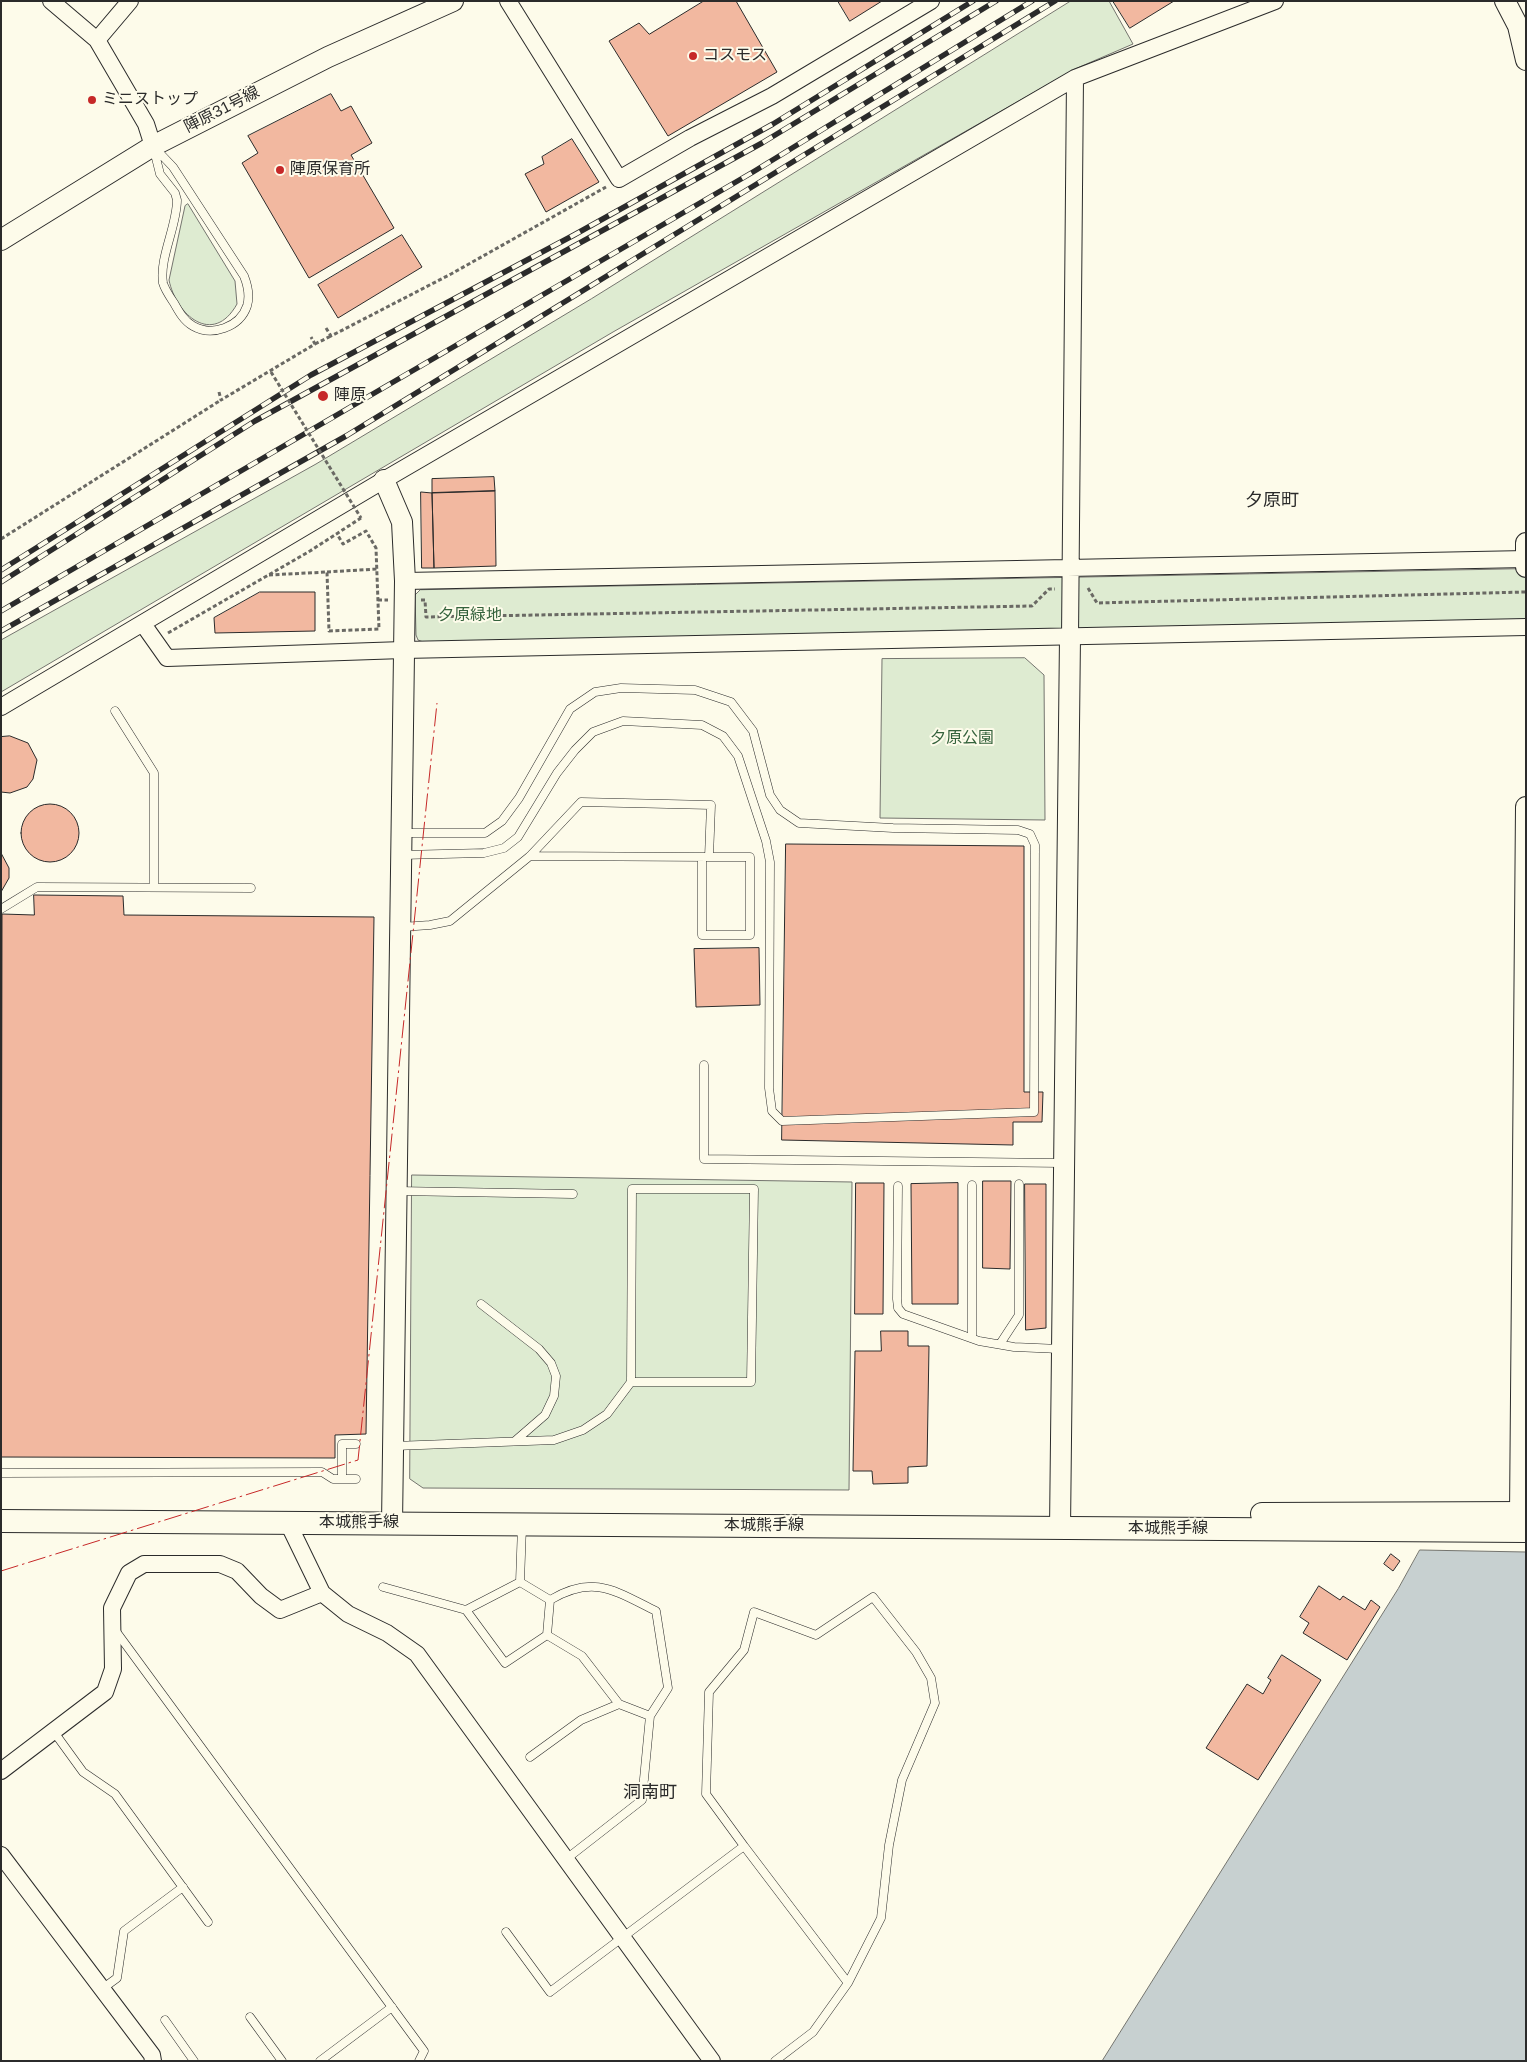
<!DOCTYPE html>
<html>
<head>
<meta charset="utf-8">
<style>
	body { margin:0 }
	#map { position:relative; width:1527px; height:2062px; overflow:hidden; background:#fdfbea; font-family:Helvetica,sans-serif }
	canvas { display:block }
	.frame { position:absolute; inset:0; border:2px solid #2b2b2b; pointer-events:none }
</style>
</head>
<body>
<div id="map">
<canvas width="1527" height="2062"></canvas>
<div class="frame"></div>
</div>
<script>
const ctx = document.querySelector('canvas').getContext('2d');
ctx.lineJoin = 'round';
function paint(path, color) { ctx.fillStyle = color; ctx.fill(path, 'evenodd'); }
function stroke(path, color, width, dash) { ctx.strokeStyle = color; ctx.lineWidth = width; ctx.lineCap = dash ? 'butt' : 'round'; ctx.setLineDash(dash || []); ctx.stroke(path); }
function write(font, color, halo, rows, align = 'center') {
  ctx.font = font + ' Helvetica,"Noto Sans JP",sans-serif'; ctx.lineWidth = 4; ctx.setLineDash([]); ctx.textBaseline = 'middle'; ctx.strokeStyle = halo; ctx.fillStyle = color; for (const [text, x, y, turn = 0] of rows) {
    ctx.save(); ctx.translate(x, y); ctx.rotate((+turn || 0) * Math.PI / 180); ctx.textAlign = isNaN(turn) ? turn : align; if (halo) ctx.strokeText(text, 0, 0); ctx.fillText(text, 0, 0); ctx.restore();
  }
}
const green = new Path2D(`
	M1071,1H1109L1133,44L1075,69L613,332L1,692V640L316,464L591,299Z
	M188,204L235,281L237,304C213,347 176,315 169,280L185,206Z
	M1526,569V620L426,643L418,640L416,635L415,595L420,590Z
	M1025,658L1044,675L1045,820L880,818L882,659Z
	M412,1175L852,1182L849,1490L423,1488L410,1479Z`);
paint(green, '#deebd1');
stroke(green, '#74746e', 1);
const water = new Path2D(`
	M1420,1550L1526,1552V2061H1102L1398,1589Z`);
paint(water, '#c7d0d0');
stroke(water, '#74746e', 1);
const building = new Path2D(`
	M704,1H736L777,72L668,136L609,41L639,23L649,34Z
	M838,1H882L850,21Z
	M1113,1H1174L1130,28Z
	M331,94L341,111L351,106L372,143L351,155L394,228L309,278L242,163L258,153L248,136Z
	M572,139L599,182L546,212L525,174L544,164L542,157Z
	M402,235L422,267L338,318L318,285Z
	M494,477L495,491L432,493V479Z
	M495,491L496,566L434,568L432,493Z
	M421,492L432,493L434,568H422Z
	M260,592H315V631L215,633L214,618Z
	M10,736L28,743L37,760L33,779L27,787L10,793L1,792V737Z
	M21 833a29 29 0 1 1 58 0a29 29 0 1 1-58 0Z
	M786,844L1024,846V1092H1043L1042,1122H1013V1145L782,1140Z
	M1,853L9,868V878L1,892Z
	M34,895L123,896L124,915L374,917L366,1434L335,1435V1458L1,1457L2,914L34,915Z
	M759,948L760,1005L696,1007L694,949Z
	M983,1181H1011L1010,1269L983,1268Z
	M856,1183H884L883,1314H855Z
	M958,1183V1304H912L911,1184Z
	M1025,1184H1046V1328L1026,1330Z
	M881,1331H908V1346H929L927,1466L908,1467V1483L873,1484L872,1471H853L855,1351H881Z
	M1391,1554L1400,1561L1393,1571L1384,1564Z
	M1319,1586L1340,1600L1343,1596L1365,1610L1371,1600L1380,1607L1347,1660L1303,1633L1309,1623L1300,1617Z
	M1282,1655L1321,1680L1258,1780L1206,1748L1247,1684L1263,1694L1271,1680L1268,1678Z`);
paint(building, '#f2b8a0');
stroke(building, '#2b2b2b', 1);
const service = new Path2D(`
	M153,146L173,167L244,276C248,286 250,296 247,306C240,327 212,337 193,326C184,321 179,312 174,303C170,297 165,290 163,283C159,258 177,226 177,200L175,193L160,174Z
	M115,711L154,773V887
	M401,855L484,853L504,848L518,837L557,773L575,750L593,732L623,721L702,725L723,736L738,756L766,841L770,862L769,1088L772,1111L782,1121L1034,1112L1035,845L1030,834L1018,830L893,828L799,823L780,810L770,795L753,731L731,702L695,690L621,688L595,692L570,709L519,798L502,821L485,833H403
	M702,857V935H750V857H709
	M1,909L37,887L251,888
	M402,927L430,925L450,921L530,856L581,802L711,805L709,857L530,856
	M704,1065V1159L1062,1163
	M972,1185V1338
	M898,1186L897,1299L898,1308L903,1314L979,1341L1014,1347L1060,1349
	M397,1191L573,1194
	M481,1304L539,1349L551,1363L556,1376L554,1396L545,1415L515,1441
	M1000,1344L1019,1315V1184
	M394,1446L554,1440L583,1430L607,1414L631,1382L632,1189H754L751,1382H631
	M1,1473L322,1472L333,1479H356
	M342,1479V1444H356
	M520,1582L550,1600L547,1635L505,1663L466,1610L520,1582L522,1526
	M383,1587L466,1610
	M550,1600C594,1574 615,1591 656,1611L668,1688L650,1716
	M115,1630L424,2051L419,2061
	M547,1635L582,1656L619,1704L650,1716L642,1800L565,1860
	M54,1732L83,1772L115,1794L208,1922
	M530,1757L581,1720L619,1704
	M744,1846L706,1794L709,1692L744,1650L754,1612L816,1635L873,1597L916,1652L931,1678L935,1703L902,1780L889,1845L881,1918L848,1983
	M506,1932L550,1992L744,1846L848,1983L813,2032L775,2061
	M102,1989L117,1978L124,1931L183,1887
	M250,2017L282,2061
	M165,2020L194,2061
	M320,2061L392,2007`);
const minor = new Path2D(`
	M51,1L97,40L146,124L153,146
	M508,1L619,179L690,138L772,96L931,1
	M97,40L130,1
	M405,581L1526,559
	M143,624L167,658L403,650L1526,627
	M1070,637L1075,78
	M1,707L384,480L1075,78L1275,1
	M288,1523L322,1593L348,1614L387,1633L417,1654L712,2061
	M1,1771L105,1692L113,1669L112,1608L129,1573L144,1564H220L237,1571L261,1596L280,1610L322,1593
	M1,1855L152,2055L153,2061`);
const tertiary = new Path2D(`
	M1505,1L1518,26L1526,60
	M1,240L153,146L328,57L453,1
	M384,480L402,522L405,581L392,1523
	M1526,543V567
	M1520,1513L1526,807
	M1060,1528L1070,637`);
const secondary = new Path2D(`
	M1262,1514L1526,1513
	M1,1521L1526,1531`);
stroke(service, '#2b2b2b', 9);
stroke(minor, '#2b2b2b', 18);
stroke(tertiary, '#2b2b2b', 22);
stroke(secondary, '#2b2b2b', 24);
stroke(new Path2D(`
	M326,328L331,336L451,274L606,187
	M315,344L331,336
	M219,392L221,400L315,344L311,337
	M1,539L221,400
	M327,572L377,569
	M269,575L327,572L329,631L379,629L376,548L366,531L343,544L337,534
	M1088,588L1097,603L1526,592
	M378,600H388
	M421,600H425L426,617L1032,606L1049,589H1055
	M168,633L310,551L361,518`), '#6a6964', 3, [4, 2.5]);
stroke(service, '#fdfbea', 8);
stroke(minor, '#fdfbea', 16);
stroke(tertiary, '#fdfbea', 20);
stroke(secondary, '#fdfbea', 22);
const rail = new Path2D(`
	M1,570L311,375L574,235L773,124L973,1
	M1,582L255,421L762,143L996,1
	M1,611L753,172L1032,1
	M1,631L346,436L1055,1`);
stroke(rail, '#2b2b2b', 5.5);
stroke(rail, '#fdfbea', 4, [11]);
stroke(new Path2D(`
	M271,372L361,518`), '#6a6964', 3, [4, 2.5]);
stroke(new Path2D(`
	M1,1571L358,1460L437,703`), '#c62828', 1, [18, 4, 2.5, 4]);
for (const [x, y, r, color] of [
	[693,56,5,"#c62828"],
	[92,100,5,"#c62828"],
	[280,170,5,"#c62828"],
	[323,396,6,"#c62828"]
]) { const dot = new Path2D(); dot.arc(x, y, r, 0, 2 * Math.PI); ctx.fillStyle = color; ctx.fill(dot); stroke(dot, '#fdfbea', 2); }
write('16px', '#2b2b2b', '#fdfbea', [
	["コスモス",703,56],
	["ミニストップ",102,100],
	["陣原保育所",290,170],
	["陣原",334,396]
], 'left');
write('16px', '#2b2b2b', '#fdfbea', [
	["陣原31号線",222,110,-27],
	["本城熊手線",359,1523],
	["本城熊手線",764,1526],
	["本城熊手線",1168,1529]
]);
write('16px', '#34623c', '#fdfbea', [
	["夕原緑地",470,616],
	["夕原公園",962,739]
]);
write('18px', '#2b2b2b', '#fdfbea', [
	["夕原町",1272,501],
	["洞南町",650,1793]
]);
</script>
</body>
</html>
